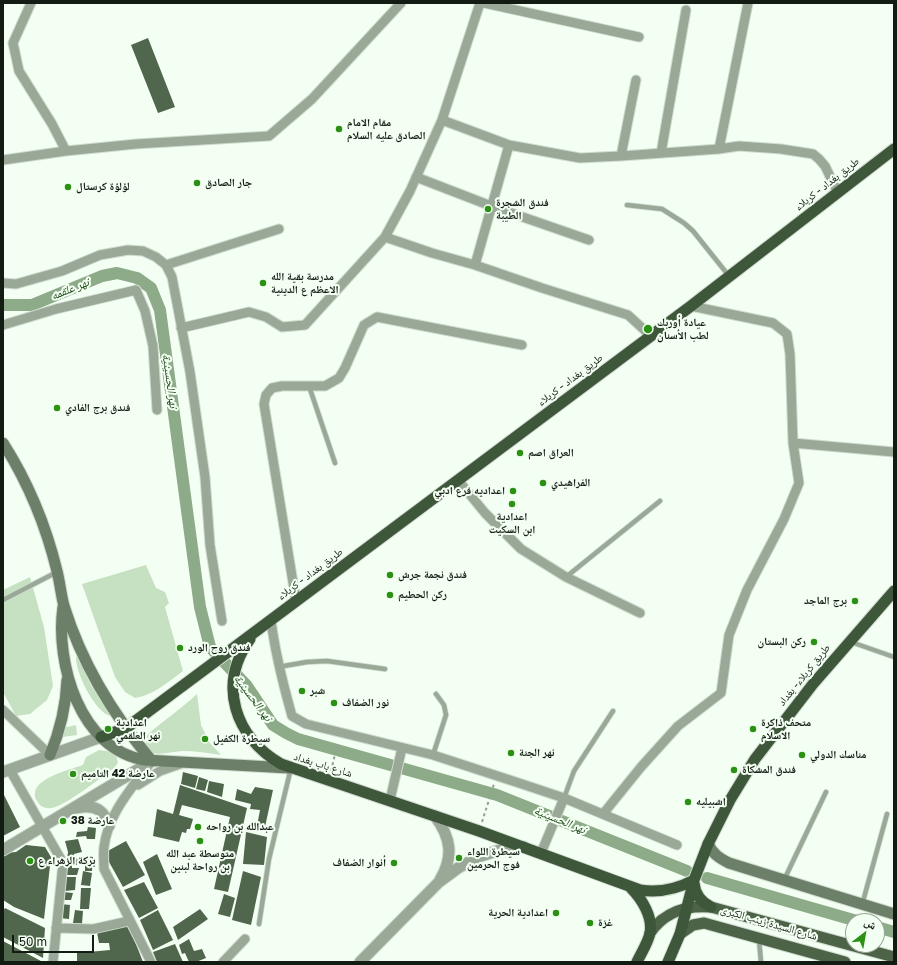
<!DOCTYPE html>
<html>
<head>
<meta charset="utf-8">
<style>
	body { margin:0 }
	#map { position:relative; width:897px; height:965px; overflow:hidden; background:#f4fff3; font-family:"Golos Text","Noto Naskh Arabic",sans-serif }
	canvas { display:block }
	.frame { position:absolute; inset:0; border:4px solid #131c12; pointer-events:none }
	.north { position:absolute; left:845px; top:913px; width:40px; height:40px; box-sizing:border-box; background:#f4fff3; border:1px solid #9aa499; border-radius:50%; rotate:31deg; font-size:11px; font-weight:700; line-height:16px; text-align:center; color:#131c12 }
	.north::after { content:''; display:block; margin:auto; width:14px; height:18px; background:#2a9113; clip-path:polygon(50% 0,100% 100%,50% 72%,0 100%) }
	.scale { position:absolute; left:12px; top:935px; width:82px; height:18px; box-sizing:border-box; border:2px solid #131c12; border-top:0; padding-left:5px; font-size:12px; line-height:14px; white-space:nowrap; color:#131c12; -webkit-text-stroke:3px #f4fff3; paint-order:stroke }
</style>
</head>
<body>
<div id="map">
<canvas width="897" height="965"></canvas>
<div class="frame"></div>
<div class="north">ش</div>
<div class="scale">50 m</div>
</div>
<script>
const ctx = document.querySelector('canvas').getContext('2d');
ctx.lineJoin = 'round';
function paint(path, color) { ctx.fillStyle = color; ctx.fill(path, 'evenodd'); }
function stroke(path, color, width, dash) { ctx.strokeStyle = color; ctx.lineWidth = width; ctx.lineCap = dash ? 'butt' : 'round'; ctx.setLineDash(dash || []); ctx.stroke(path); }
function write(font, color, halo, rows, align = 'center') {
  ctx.font = font + ' "Golos Text","Noto Naskh Arabic",sans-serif'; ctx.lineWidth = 4; ctx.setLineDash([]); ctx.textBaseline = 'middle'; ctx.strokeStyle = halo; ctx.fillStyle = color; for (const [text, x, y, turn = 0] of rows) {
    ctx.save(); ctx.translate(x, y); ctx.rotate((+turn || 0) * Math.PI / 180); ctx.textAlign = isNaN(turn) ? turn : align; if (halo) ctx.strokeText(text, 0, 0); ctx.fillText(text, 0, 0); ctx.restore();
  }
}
paint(new Path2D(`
	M146,565L156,588L165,592L169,603L165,607L183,671C168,682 154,695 135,698L125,692L115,677L82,584Z
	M30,577L44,627L53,686L47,700L30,714L16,716L3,692V590Z
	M78,656C87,679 95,695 111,713L110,716C95,712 75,672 76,657Z
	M197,694L201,725L210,743L221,755C208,753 195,751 182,751C171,752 163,755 151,753L146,745L147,735C163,721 181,709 197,694Z
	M76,725L77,735L63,737L62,728Z
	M99,750C109,751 117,752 118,763L114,768C102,777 65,806 52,808C46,809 40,807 37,801C25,780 69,770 83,765L86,757Z`), '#c6e1c1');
stroke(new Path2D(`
	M3,305H32L102,276L117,273L137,278L151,288L160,310L200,607L210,647L247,686L273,725L286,733L298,739L497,795L687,871
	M707,878L857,921
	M877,927L894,932`), '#8dab88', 12);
paint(new Path2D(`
	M148,38L175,107L158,113L131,45Z
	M183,772L198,776L195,788L181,784Z
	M199,777L208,780L205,791L196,789Z
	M209,781L224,784L222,797L207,792Z
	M180,785L247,808L228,892L214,889L230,817L182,805L179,815L193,819L190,829H187L186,833L182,832L179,842L153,836L157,809L173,814Z
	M255,787L273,790L265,827L257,826L260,810L250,809L251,804L235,800L237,789L251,794Z
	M3,793L20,827L3,836Z
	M88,827L96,828L95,839H87L86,836L76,837L77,832L87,831Z
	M246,832L267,837L264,865L243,864Z
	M78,839L82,852L74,854L73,859L78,858L77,865H72V868H79L77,875H65L68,852L65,841Z
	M126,841L145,875L123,887L104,853Z
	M26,845L45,847L51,857L44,919L14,907L3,900V855L4,853L16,852Z
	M157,854L172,889L156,895L143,862Z
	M85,856L93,857L92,871H85Z
	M83,871L92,873L90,886L81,885Z
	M243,871L261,877L251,925L232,920Z
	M65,877H76L75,890L65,891Z
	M144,882L158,908L139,918L124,890Z
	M81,888H91L89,909H80Z
	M63,892L73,893L71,900H63Z
	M224,894L235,898L230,917L218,914Z
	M61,904L70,905L69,919L60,918Z
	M5,908L45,928L43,958L3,937V911Z
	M200,909L208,919L178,940L173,927Z
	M75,910L83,911L82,924L73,923Z
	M158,910L173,940L153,950L140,920Z
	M129,926L143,962H77V953L110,950L109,943H99L97,932Z
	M189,939L194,951L202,949L206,958L196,962H189L185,953L182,954L179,945Z
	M3,941L41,961V962H3Z
	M175,944L183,962H157L153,952Z`), '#51674d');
const service = new Path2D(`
	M627,205L662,209L684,223L693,231L729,276
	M309,386L335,463
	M566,577L660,501
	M3,600L57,572
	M851,642L894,657
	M278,667L307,662L327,661L385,669
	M433,755L446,715L444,705L436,694
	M564,798L574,771L613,711
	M784,880L826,792
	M862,905L887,814
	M259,924L269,859L291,768
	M759,940L761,962`);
const minor = new Path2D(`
	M31,3L13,43L19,71L52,124L66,151
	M484,3L639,37
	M442,120L509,145L580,158L621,156L719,149L739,146L781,149L813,154L819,159L825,166L838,193
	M719,149L748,3
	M661,153L686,10
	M621,156L636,80
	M3,160L66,151L136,144L269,136L312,99L401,3
	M416,177L491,206L589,240
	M385,237L432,253L475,265L542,288L628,315L651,336
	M166,265L279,229
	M475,265L509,145
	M3,283L16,284L62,271L100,255L128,250L143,251L156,257L166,265L172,277L190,372L205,477L210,545L222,621
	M691,306L773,323L787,334L790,354L793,443L894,452
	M3,325L56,309L136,290L145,311L153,346L157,410
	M181,328L249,312L266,317L282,327L305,325L385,237L410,191L442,120L480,3
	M458,480L485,513L521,549L566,577L640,613
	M296,601L264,404L266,395L272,388L282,386H325L339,378L345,368L364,325L377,317L522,345
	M271,620C275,653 283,684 292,716L306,724L433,755L522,784L564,798L677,845
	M3,710L50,755
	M150,763C131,789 108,814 104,847C103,854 104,862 104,869L151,962
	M10,770L63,863L53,962
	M138,785L160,771L180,764
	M390,800L402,748
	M603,814L641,767L678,726L721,693L729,635L747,590L784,519L799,483L793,443
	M541,853L564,798
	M56,928L93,929L129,921
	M223,962L245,939`);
const tertiary = new Path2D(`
	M3,772L101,737
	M77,808C94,804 104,809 109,826
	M435,816C451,838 454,856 440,880
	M3,850L152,761
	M360,962L439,882L458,868L478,857L500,850L524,847`);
const secondary = new Path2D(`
	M3,443C28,482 46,526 57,571C60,583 61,595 64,606C82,664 113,715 152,761
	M63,607C55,663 80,750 145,760L289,768
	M50,755C60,731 66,706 67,680
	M708,844C713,854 719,858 729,863L894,914`);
const primary = new Path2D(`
	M650,933C664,912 687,905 711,907L894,957
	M680,934L693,925L704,923L845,962`);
const trunk = new Path2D(`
	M250,639C217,685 235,737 281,764L479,831L640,890C659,893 677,889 694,880
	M101,737L126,728L216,661L691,306L894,149
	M694,883C695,894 701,902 711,907
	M631,888C642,899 653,917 650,933C648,943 641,953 637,962
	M668,962L680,934L694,880L708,844L730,800L755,759L813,684L894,591`);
stroke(service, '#d0dbcf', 6);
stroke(minor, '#d0dbcf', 11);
stroke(tertiary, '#d0dbcf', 13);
stroke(secondary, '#d0dbcf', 13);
stroke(primary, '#d0dbcf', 13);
stroke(trunk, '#d0dbcf', 13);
stroke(new Path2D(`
	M331,771L338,742
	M482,822L494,784`), '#959f94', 2, [3, 3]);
stroke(service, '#9aa898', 4.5);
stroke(minor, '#9aa898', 9);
stroke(tertiary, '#9aa898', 11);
stroke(secondary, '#6c7f69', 11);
stroke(primary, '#4c6348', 11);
stroke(trunk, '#3e573a', 11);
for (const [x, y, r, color] of [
	[339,129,4,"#2a9113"],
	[197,183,4,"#2a9113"],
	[68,187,4,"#2a9113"],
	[488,209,4,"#2a9113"],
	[263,283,4,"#2a9113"],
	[648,329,5,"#2a9113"],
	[57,408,4,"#2a9113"],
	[520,453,4,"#2a9113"],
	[543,483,4,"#2a9113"],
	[513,491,4,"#2a9113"],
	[512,504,4,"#2a9113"],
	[390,575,4,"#2a9113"],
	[390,595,4,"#2a9113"],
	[855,601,4,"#2a9113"],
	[814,642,4,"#2a9113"],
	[180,648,4,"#2a9113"],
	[302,691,4,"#2a9113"],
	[334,703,4,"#2a9113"],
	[108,729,4,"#2a9113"],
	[753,729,4,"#2a9113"],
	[205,739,4,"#2a9113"],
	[511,753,4,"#2a9113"],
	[802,755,4,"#2a9113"],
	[734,770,4,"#2a9113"],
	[73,774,4,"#2a9113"],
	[688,802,4,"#2a9113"],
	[63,821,4,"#2a9113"],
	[198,827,4,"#2a9113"],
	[200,841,4,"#2a9113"],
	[459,858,4,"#2a9113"],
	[30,861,4,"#2a9113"],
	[394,863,4,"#2a9113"],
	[556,913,4,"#2a9113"],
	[590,923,4,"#2a9113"]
]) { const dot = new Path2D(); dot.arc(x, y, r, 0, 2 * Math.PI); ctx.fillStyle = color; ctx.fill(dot); stroke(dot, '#f4fff3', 1.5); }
write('bold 11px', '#131c12', '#f4fff3', [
	["مقام الامام",347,123],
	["الصادق عليه السلام",347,136],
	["جار الصادق",205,183],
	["لؤلؤة كرستال",76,187],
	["فندق الشجرة",496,203],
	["الطيبة",496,216],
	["مدرسة بقية الله",271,277],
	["الاعظم ع الدينية",271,290],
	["عيادة أوربك",657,323],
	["لطب الأسنان",657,336],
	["فندق برج الفادي",65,408],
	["العراق اصم",528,453],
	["الفراهيدي",551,483],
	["اعداديه فرع ادبي",505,491,"right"],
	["اعدادية",512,517,"center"],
	["ابن السكيت",512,530,"center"],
	["فندق نجمة جرش",398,575],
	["ركن الحطيم",398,595],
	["برج الماجد",847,601,"right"],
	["ركن البستان",806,642,"right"],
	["فندق روح الورد",188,648],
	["شبر",310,691],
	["نور الضفاف",342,703],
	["اعدادية",116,723],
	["نهر العلقمي",116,736],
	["متحف ذاكرة",761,723],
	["الاسلام",761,736],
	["سيطرة الكفيل",213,739],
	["نهر الجنة",519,753],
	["مناسك الدولي",810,755],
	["فندق المشكاة",742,770],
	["عارضة 42 التاميم",81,774],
	["اشبيليه",696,802],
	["عارضة 38",71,821],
	["عبدالله بن رواحه",206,827],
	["سيطرة اللواء",467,852],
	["فوج الحرمين",467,865],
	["متوسطة عبد الله",200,854,"center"],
	["بن رواحة لبنين",200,867,"center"],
	["بركة الزهراء ع",38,861],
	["أنوار الضفاف",386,863,"right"],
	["اعدادية الحرية",548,913,"right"],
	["غزة",598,923]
], 'left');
write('11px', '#131c12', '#f4fff3', [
	["طريق بغداد - كربلاء",827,184,-38],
	["طريق بغداد - كربلاء",570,380,-37],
	["طريق بغداد - كربلاء",310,574,-37],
	["طريق كربلاء- بغداد",804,675,-51],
	["شارع باب بغداد",323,765,17],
	["شارع السيدة زينب الكبرى",769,923,16]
]);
write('italic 12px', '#234d1c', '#f4fff3', [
	["نهر علقمه",70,289,-22],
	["نهر الحسينية",170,381,82],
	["نهر الحسينية",253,698,53],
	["نهر الحسينية",560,820,22]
]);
</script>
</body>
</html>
